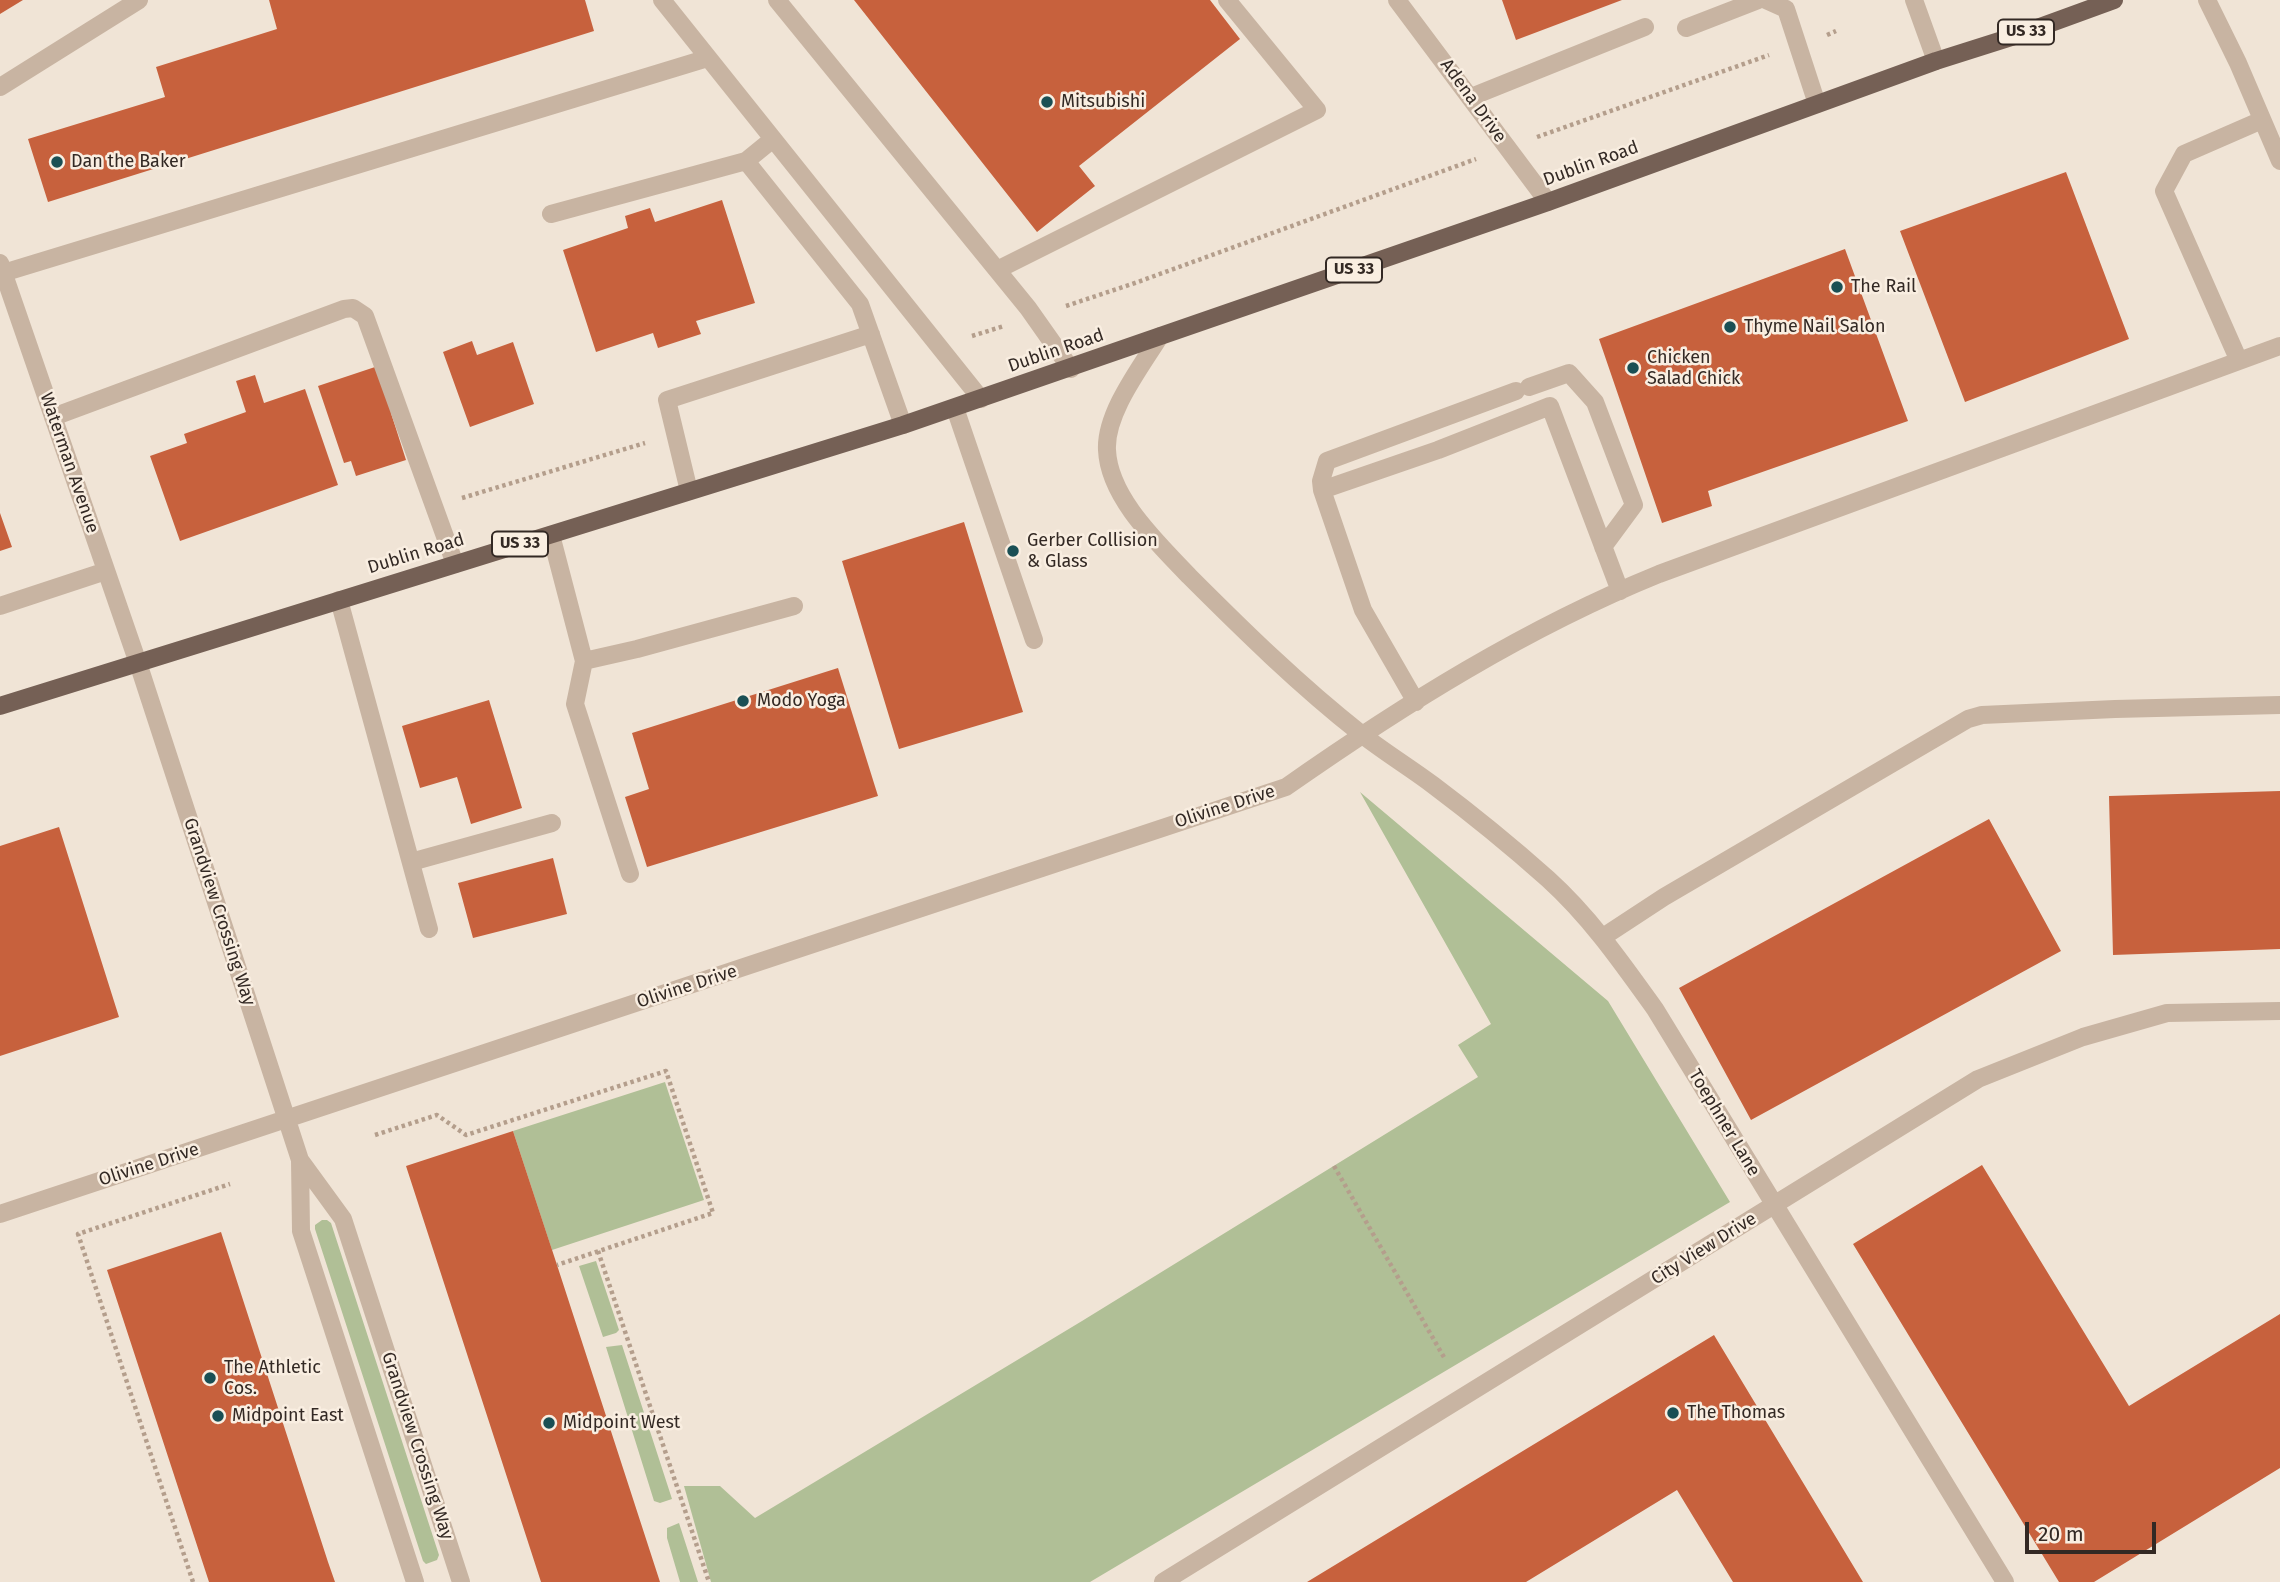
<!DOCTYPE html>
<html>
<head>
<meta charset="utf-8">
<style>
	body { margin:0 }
	#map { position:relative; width:2280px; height:1582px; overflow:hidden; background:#f0e4d6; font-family:"Fira Sans",sans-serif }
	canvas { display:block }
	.scale { position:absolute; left:2025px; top:1522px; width:131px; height:32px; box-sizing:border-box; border:4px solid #332924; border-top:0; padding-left:9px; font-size:21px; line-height:24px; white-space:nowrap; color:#332924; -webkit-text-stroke:5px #f9eee1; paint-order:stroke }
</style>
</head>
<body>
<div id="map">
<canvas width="2280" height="1582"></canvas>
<div class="scale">20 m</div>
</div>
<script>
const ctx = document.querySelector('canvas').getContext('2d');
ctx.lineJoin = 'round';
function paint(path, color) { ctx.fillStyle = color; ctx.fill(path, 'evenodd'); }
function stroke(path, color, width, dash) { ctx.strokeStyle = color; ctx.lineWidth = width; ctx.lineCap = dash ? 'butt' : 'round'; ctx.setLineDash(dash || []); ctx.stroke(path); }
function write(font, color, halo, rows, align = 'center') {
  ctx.font = font + ' "Fira Sans",sans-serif'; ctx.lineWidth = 5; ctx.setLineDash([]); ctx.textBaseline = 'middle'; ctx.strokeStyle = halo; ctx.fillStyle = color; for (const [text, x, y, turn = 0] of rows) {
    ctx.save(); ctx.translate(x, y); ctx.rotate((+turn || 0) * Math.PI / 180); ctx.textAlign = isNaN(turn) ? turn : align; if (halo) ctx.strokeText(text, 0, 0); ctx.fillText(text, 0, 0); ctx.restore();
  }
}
paint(new Path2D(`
	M1360,792L1608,1001L1730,1202L1090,1582H711L684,1486H720L755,1518L1082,1321L1478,1077L1458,1045L1491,1024Z
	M665,1082L704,1200L552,1250L513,1131Z
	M322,1220H327L331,1223L439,1555L437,1560L426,1564L423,1561L315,1229V1225Z
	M596,1261L619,1330L616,1333L603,1337L579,1266Z
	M622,1345L672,1499L660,1503L654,1501L606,1347Z
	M679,1523L698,1582H680L667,1538V1528Z`), '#b0bf96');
paint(new Path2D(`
	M0,0H23L0,14Z
	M269,0H585L594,31L48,202L28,139L165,97L156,67L277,29Z
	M854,0H1210L1240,39L1079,166L1095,186L1037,232Z
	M1502,0H1622L1516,40Z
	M2066,172L2129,339L1965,402L1900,231Z
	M722,200L755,303L696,321L701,334L658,348L653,333L596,352L563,250L628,228L625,216L650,208L655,222Z
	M1845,249L1908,421L1708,491L1712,506L1662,523L1599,339Z
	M472,341L477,355L513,342L534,404L470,427L443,352Z
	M375,367L394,409L391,413L406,460L356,476L351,461L344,463L318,386Z
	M255,375L264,403L305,389L338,485L180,541L150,456L187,443L184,434L246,412L236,381Z
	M0,513L12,547L0,551Z
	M964,522L1023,712L899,749L842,561Z
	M838,668L878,796L647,867L625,797L649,789L632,733Z
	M489,700L522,808L471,824L457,777L420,788L402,726Z
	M2280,791V949L2113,955L2109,796Z
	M1989,819L2061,951L1751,1120L1679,988Z
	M59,827L119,1017L0,1056V846Z
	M553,858L567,914L473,938L458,883Z
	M513,1131L557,1265L660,1582H541L406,1166Z
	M1982,1165L2129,1406L2280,1314V1468L2094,1582H2059L1853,1244Z
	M221,1232L328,1562L335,1582H209L107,1270Z
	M1714,1335L1863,1582H1733L1677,1490L1526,1582H1307Z`), '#c7613d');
stroke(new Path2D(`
	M1827,35L1836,31
	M1537,137L1769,55
	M1066,306L1135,283L1476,159
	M972,336L1004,326
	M462,498L645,443
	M375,1135L437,1115L466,1135L666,1071L713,1213L557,1265
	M1334,1166L1445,1359
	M598,1251L709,1582
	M193,1582L78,1234L230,1184`), '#b49e8c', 4.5, [3.5, 3.5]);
stroke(new Path2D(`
	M662,0L981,399
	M777,0L1028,308L1071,369
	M1397,0L1548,202
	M1766,0L1786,9L1817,104
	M1914,0L1936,61
	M2207,0L2238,63L2280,161
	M1686,28L1758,0
	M0,87L139,0
	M1471,97L1645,27
	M746,161L773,139
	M551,214L746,161L860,304L903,425
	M0,263L138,663L300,1160L343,1219L461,1582
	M997,270L1317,110L1227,0
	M3,273L708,58
	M1160,336C1141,367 1105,413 1107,450C1109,498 1158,543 1189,576C1244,631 1299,685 1360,733C1384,752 1409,767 1433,785C1473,815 1511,846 1548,879C1590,917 1622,963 1655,1009L2005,1582
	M2239,361L2164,191L2184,154L2262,120
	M1529,387L1569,373L1595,402L1634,505L1603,547
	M955,408L1034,640
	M53,417L344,309L353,308L365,316L455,564
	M1322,490L1438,450L1550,406L1620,591
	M689,491L667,400L871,334
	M551,535L584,661L637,649L794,606
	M339,600L429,929
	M0,606L106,571
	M584,661L575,704L630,874
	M1416,702L1363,610L1322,490L1321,481L1327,461L1516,391
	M411,862L552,823
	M1603,937L1664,897L1968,719L1982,715L2115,709L2280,705
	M300,1160L301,1231L415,1582
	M0,1214L1286,787C1403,705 1526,628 1659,574L2280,346
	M1163,1582L1978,1079L2083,1037L2167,1013L2280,1011`), '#c8b4a2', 18);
stroke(new Path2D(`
	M0,706L903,425L1548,202L1936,61L2018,35L2114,0`), '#756055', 18);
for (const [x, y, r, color] of [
	[1047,102,7,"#1a4f54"],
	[57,162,7,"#1a4f54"],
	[1837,287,7,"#1a4f54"],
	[1730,327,7,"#1a4f54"],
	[1633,368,7,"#1a4f54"],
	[1013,551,7,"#1a4f54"],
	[743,701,7,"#1a4f54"],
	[210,1378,7,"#1a4f54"],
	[1673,1413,7,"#1a4f54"],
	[218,1416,7,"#1a4f54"],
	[549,1423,7,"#1a4f54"]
]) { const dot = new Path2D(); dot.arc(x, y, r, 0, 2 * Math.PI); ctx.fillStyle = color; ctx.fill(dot); stroke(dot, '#f9eee1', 2.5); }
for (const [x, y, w] of [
	[2026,32,56],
	[1354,270,56],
	[520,544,56]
]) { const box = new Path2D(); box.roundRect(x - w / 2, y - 12.5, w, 25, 5); ctx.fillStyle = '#f9eee1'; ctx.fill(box); stroke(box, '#332924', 2); }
write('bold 16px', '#332924', null, [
	["US 33",2026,32],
	["US 33",1354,270],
	["US 33",520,544]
]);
write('18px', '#332924', '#f9eee1', [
	["Adena Drive",1473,101,54],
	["Dublin Road",1591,164,-20],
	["Dublin Road",1056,351,-19],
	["Waterman Avenue",69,463,71],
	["Dublin Road",416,554,-17],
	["Olivine Drive",1225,807,-18],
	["Grandview Crossing Way",219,912,72],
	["Olivine Drive",687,987,-18],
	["Toephner Lane",1724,1123,59],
	["Olivine Drive",149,1165,-18],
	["City View Drive",1704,1249,-32],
	["Grandview Crossing Way",417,1446,72]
]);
write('18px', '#332924', '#f9eee1', [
	["Mitsubishi",1061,102],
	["Dan the Baker",71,162],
	["The Rail",1851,287],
	["Thyme Nail Salon",1744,327],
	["Chicken",1647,358],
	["Salad Chick",1647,379],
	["Gerber Collision",1027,541],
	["& Glass",1027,562],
	["Modo Yoga",757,701],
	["The Athletic",224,1368],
	["Cos.",224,1389],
	["The Thomas",1687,1413],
	["Midpoint East",232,1416],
	["Midpoint West",563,1423]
], 'left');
</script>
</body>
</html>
